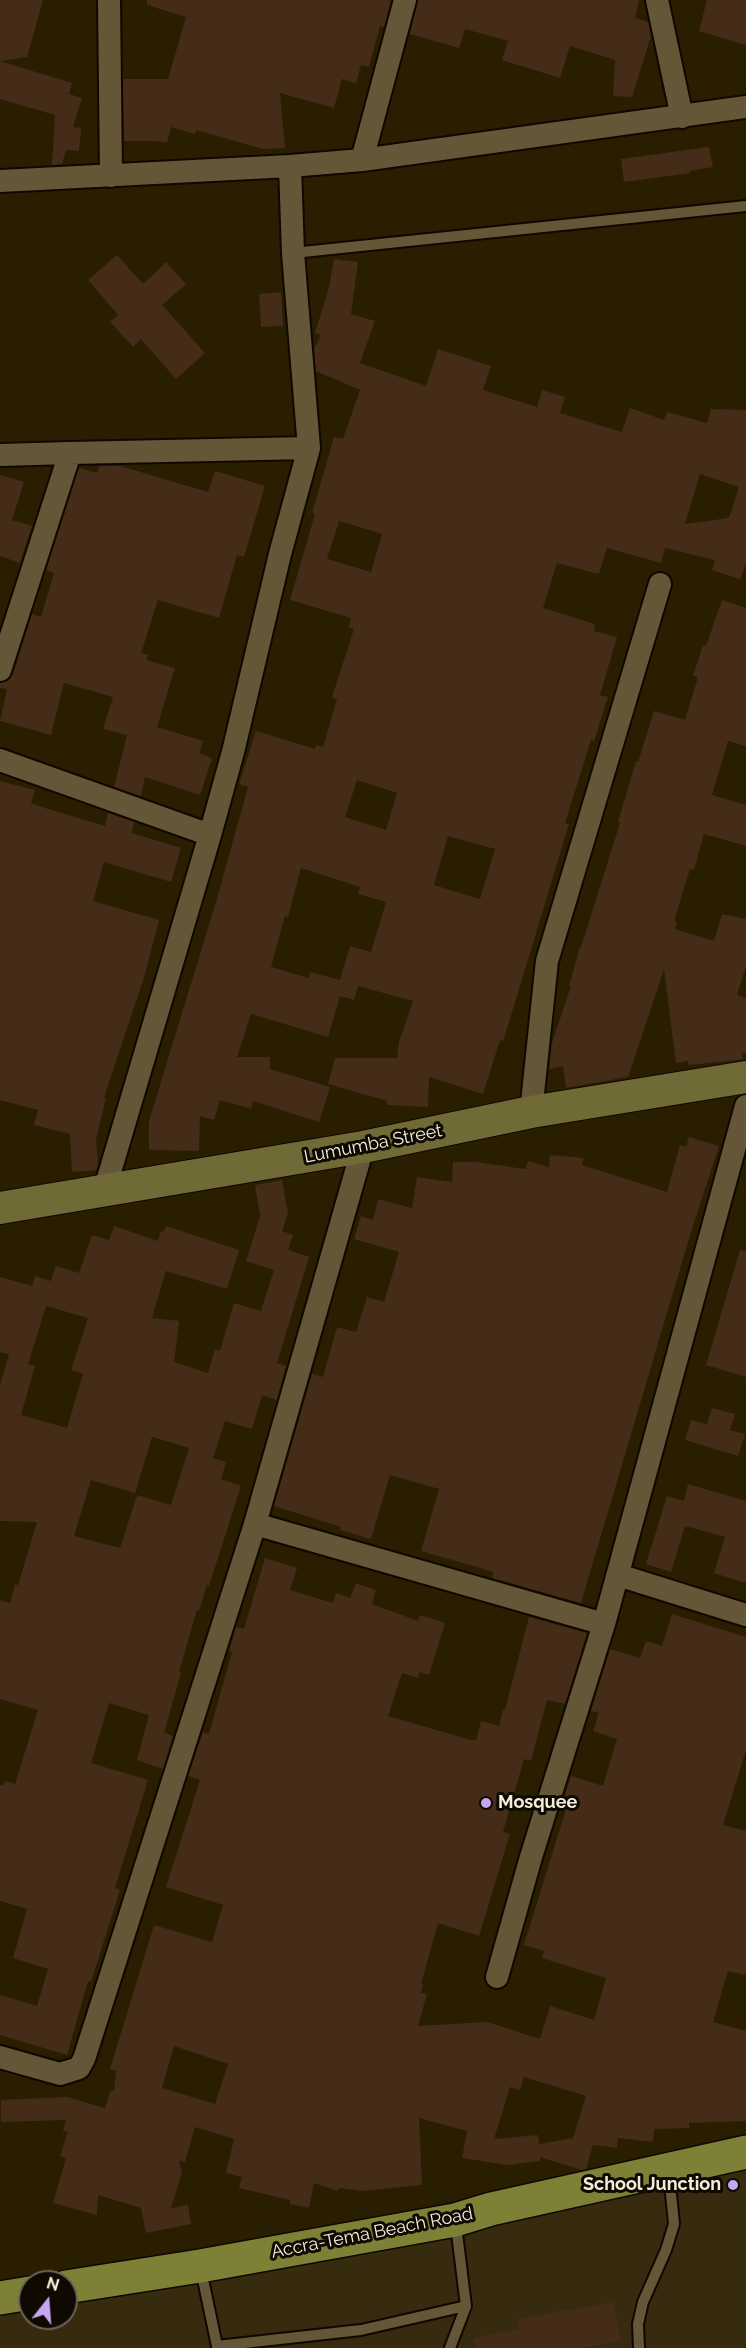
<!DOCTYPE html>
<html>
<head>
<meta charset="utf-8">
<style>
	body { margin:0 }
	#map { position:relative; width:746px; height:2348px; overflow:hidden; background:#291e00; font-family:Raleway,sans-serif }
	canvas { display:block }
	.north { position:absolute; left:18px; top:2270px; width:60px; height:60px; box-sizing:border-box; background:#0e0901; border:2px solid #6a6458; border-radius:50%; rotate:17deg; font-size:16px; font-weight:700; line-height:24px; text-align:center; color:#f4eddb }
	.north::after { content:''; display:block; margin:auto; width:21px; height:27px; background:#c3a7f2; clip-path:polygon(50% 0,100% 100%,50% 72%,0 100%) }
</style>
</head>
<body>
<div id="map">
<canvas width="746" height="2348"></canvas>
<div class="north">N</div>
</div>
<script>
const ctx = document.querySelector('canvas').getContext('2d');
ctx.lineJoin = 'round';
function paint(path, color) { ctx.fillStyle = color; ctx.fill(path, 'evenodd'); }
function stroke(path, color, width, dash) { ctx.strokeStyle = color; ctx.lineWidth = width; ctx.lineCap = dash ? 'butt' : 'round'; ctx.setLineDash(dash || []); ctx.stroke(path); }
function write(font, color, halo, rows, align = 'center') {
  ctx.font = font + ' Raleway,sans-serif'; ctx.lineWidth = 6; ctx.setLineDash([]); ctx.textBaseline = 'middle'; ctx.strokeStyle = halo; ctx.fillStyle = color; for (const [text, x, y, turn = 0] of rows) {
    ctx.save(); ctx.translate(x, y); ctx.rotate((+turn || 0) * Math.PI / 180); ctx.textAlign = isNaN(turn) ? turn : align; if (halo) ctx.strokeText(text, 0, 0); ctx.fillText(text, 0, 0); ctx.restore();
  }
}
paint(new Path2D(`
	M746,2159V2348H0V2286L673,2175ZM30,2282H66V2318H30Z`), '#372b0f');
paint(new Path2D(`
	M0,0H43L27,57L0,61L72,83L69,94L82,98L73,127L81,128L79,151L66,150L62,164L52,165L55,115L0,99Z
	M147,0H391L384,27L380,26L369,67L361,65L356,83L342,79L334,108L280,93L285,148L263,149L196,130L195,134L171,127L167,143L157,141H124L123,79H168L186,17L147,5Z
	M418,0H639L635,18L648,22L651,36L632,97L613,96L615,60L570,46L560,78L502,60L508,41L465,29L459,48L410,34Z
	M707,0H746V45L699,31Z
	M709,147L713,167L689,171L690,173L624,182L621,159Z
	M117,255L143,284L166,262L186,284L162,305L205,353L176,379L141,339L133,347L110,322L118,315L88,280Z
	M334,259L358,262L351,314L375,321L360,363L426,386L438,349L491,366L483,390L537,407L542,390L565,397L560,413L622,432L630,408L664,420L667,412L707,423L711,409L746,410V563L740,579L712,570L715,560L665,548L661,563L607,548L599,574L557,563L543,608L595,624L594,631L617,637L600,695L608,697L594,741L591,740L565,823L569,824L510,1019L503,1041L500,1040L483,1094L429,1077L428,1107L387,1105V1101L328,1084L335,1058H397L399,1042L413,1001L358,986L354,1000L340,996L328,1037L251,1014L237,1057H270V1069L330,1087L319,1122L253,1101L251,1109L220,1100L214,1120L200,1116L199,1151L149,1150V1121L216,902L248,787L239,784L256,731L315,749L316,745L323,747L337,699L332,697L354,629L348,627L351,618L290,600L315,514L312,513L334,437L343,439L360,390L316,371L314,349L321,335L315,333L329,287ZM700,474L739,487L729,518L685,524ZM339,521L382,534L371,572L327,559ZM357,780L397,793L386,830L345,817ZM448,836L495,849L480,899L434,885ZM301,868L360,887L358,894L386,902L371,952L350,946L340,980L310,972L309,978L271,967L285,916L288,917Z
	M281,292L283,326L261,327L259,294Z
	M99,466H120L208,492L215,471L265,486L244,557L237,555L219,618L158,600L141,653L148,655L146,660L175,668L157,727L203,741L199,753L212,758L200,795L145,777L141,796L114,787L127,735L103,729L113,697L64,683L51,735L0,721L7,689L0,688V683L9,680L13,674L32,614L41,617L54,573L46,570L79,468L97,473Z
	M0,475L24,482L12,520L32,526L20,563L0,556Z
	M722,600L746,608V746L728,741L712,795L746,805V846L704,834L694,870L690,869L674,921L677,922L675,929L714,941L722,914L746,919V966L737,995L746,998V1053H742L743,1059L738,1060L689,1065L688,1061L676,1063L664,969L628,1077L566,1088L563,1066L549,1069L552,1043L571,986H569L580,947H581L620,823L618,822L636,761L638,762L654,711L685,720L698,677L693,676L703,645L706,646Z
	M0,781L35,790L31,803L45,808L105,826L108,813L134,822L132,833L181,848L171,882L104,862L93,901L159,920L143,981L104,1097L106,1098L96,1139L98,1164L96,1170L72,1172L70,1134L34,1125L38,1110L0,1100Z
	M689,1137L719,1146L691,1232L581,1603L492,1578L494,1572L421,1551L439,1489L390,1475L371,1539L340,1530L341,1527L274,1506L312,1374L323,1377L337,1327L356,1332L367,1297L384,1302L399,1252L354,1239L361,1216L373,1220L378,1199L412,1208L417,1177L452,1182L453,1162H475L525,1169L528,1161L549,1167L550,1155L584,1158L582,1165L667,1192L680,1145L686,1147Z
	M282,1180L288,1213L282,1231L293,1235L288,1250L309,1257L277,1363L286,1366L277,1400L262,1395L252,1429L225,1421L213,1458L226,1462L221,1479L241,1486L209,1586L207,1585L199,1611L197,1610L179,1672L181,1673L164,1733L173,1736L163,1769L137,1760L149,1715L109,1703L91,1763L148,1780L115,1888L120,1890L91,1982L88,1981L67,2055L0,2035V1995L37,2006L48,1969L13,1958L27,1909L0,1901V1785L3,1786L5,1781L15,1784L38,1710L0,1699V1600L10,1603L15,1585H18L37,1522L0,1521V1385L9,1354L0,1352V1277L32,1286L35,1276L51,1281L56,1266L79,1273L92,1235L109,1240L114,1226L158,1241L161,1231L164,1232L166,1226L239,1250L227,1289L166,1271L152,1318L179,1321L174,1362L208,1373L215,1349L220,1351L234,1303L261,1311L274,1270L246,1261L260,1216L255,1185ZM46,1306L88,1318L71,1370L83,1374L67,1428L21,1415L35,1366L28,1364ZM152,1437L189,1448L171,1505L137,1495L120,1548L74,1536L91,1480L135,1493Z
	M740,1250L746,1251V1377L706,1365Z
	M712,1408L735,1414L730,1430L745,1434L738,1456L685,1440L691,1420L707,1424Z
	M688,1484L746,1501V1583L714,1573L725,1537L685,1526L671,1572L646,1564L667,1496L684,1501Z
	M265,1558L297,1568L290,1590L333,1603L336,1593L350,1598L356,1583L376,1590L372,1604L418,1621L420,1615L445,1623L429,1675L420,1672L418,1678L402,1673L388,1716L471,1740H476L481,1721L499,1726L503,1710H505L529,1617L587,1633L565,1704L547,1700L531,1761L524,1759L503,1832L510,1834L479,1936L438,1923L421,1984H423L421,1993L427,1994L418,2026L487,2022L540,2039L550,2006L594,2020L606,1978L542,1958L544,1951L524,1945L566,1809L561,1807L571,1776L603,1786L617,1739L593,1731L599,1713L591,1711L610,1649L640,1658L646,1641L662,1646L672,1614L746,1637V1750L723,1825L746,1831V1975L728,1971L713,2022L746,2031V2121L689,2123V2128L654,2129L653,2142L618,2138L617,2148L593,2145L586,2169L582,2170L540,2157V2161L508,2165L462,2158L467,2131L419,2118L422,2185L362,2191L339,2188L338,2191L314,2183L309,2208L290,2204V2200L239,2188L242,2177L226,2173L234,2139L195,2127L185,2162L179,2161L182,2173L171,2208L188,2205L191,2224L146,2233L141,2208L98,2195L97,2215L53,2203L66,2158L60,2156L68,2132L63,2131L66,2120L1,2122V2100L67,2097L105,2108L110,2091H114L116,2071L110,2069L154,1925L212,1942L223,1905L166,1887L200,1780L188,1776L203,1732L209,1734L232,1652L229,1651L236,1627L244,1629ZM174,2046L228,2064L215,2104L162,2088ZM524,2077L586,2096L573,2138L539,2144L538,2135L494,2139L510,2087L520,2090Z
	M614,2302L621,2341L583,2348H475L474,2338L520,2329L518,2319Z`), '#452c18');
const lane = new Path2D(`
	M293,253L746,206
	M201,2270L217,2346L361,2330L466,2306L456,2225
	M450,2348L466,2306
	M639,2348L638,2324L643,2302L666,2250L674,2224L669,2174`);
const street = new Path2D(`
	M109,0L111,176
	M657,0L682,117
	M362,160L405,0
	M0,181L290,166L362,160L746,107
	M0,455L70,453
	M0,670L70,453L309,448
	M0,760L210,835
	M531,1112L547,961L660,584
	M104,1192L210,835L233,752L280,554L309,448L293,253L290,166
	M255,1524L604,1624L531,1857L497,1977
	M618,1575L746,1615
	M604,1624L746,1106
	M0,2057L60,2074L79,2068L84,2059L255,1524L363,1147`);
const secondary = new Path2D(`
	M0,1208L363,1147L531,1112L746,1077`);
const primary = new Path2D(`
	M66,2287L200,2266L455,2220L491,2209L746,2152
	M0,2298L30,2293`);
stroke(lane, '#100800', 14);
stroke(street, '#100800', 26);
stroke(secondary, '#100800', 34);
stroke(primary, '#100800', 36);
stroke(lane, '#645738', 10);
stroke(street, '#645738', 22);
stroke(secondary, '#706b36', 32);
stroke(primary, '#7d8035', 33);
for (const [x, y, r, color] of [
	[486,1803,6,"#c3a7f2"],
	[733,2185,6,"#c3a7f2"]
]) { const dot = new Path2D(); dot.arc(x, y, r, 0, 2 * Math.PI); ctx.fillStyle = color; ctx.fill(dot); stroke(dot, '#0e0901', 2); }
write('18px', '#f4eddb', '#0e0901', [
	["Lumumba Street",373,1144,-11],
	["Accra-Tema Beach Road",372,2233,-11]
]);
write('bold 18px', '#f4eddb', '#0e0901', [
	["Mosquee",498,1803],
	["School Junction",721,2185,"right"]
], 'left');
</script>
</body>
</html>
